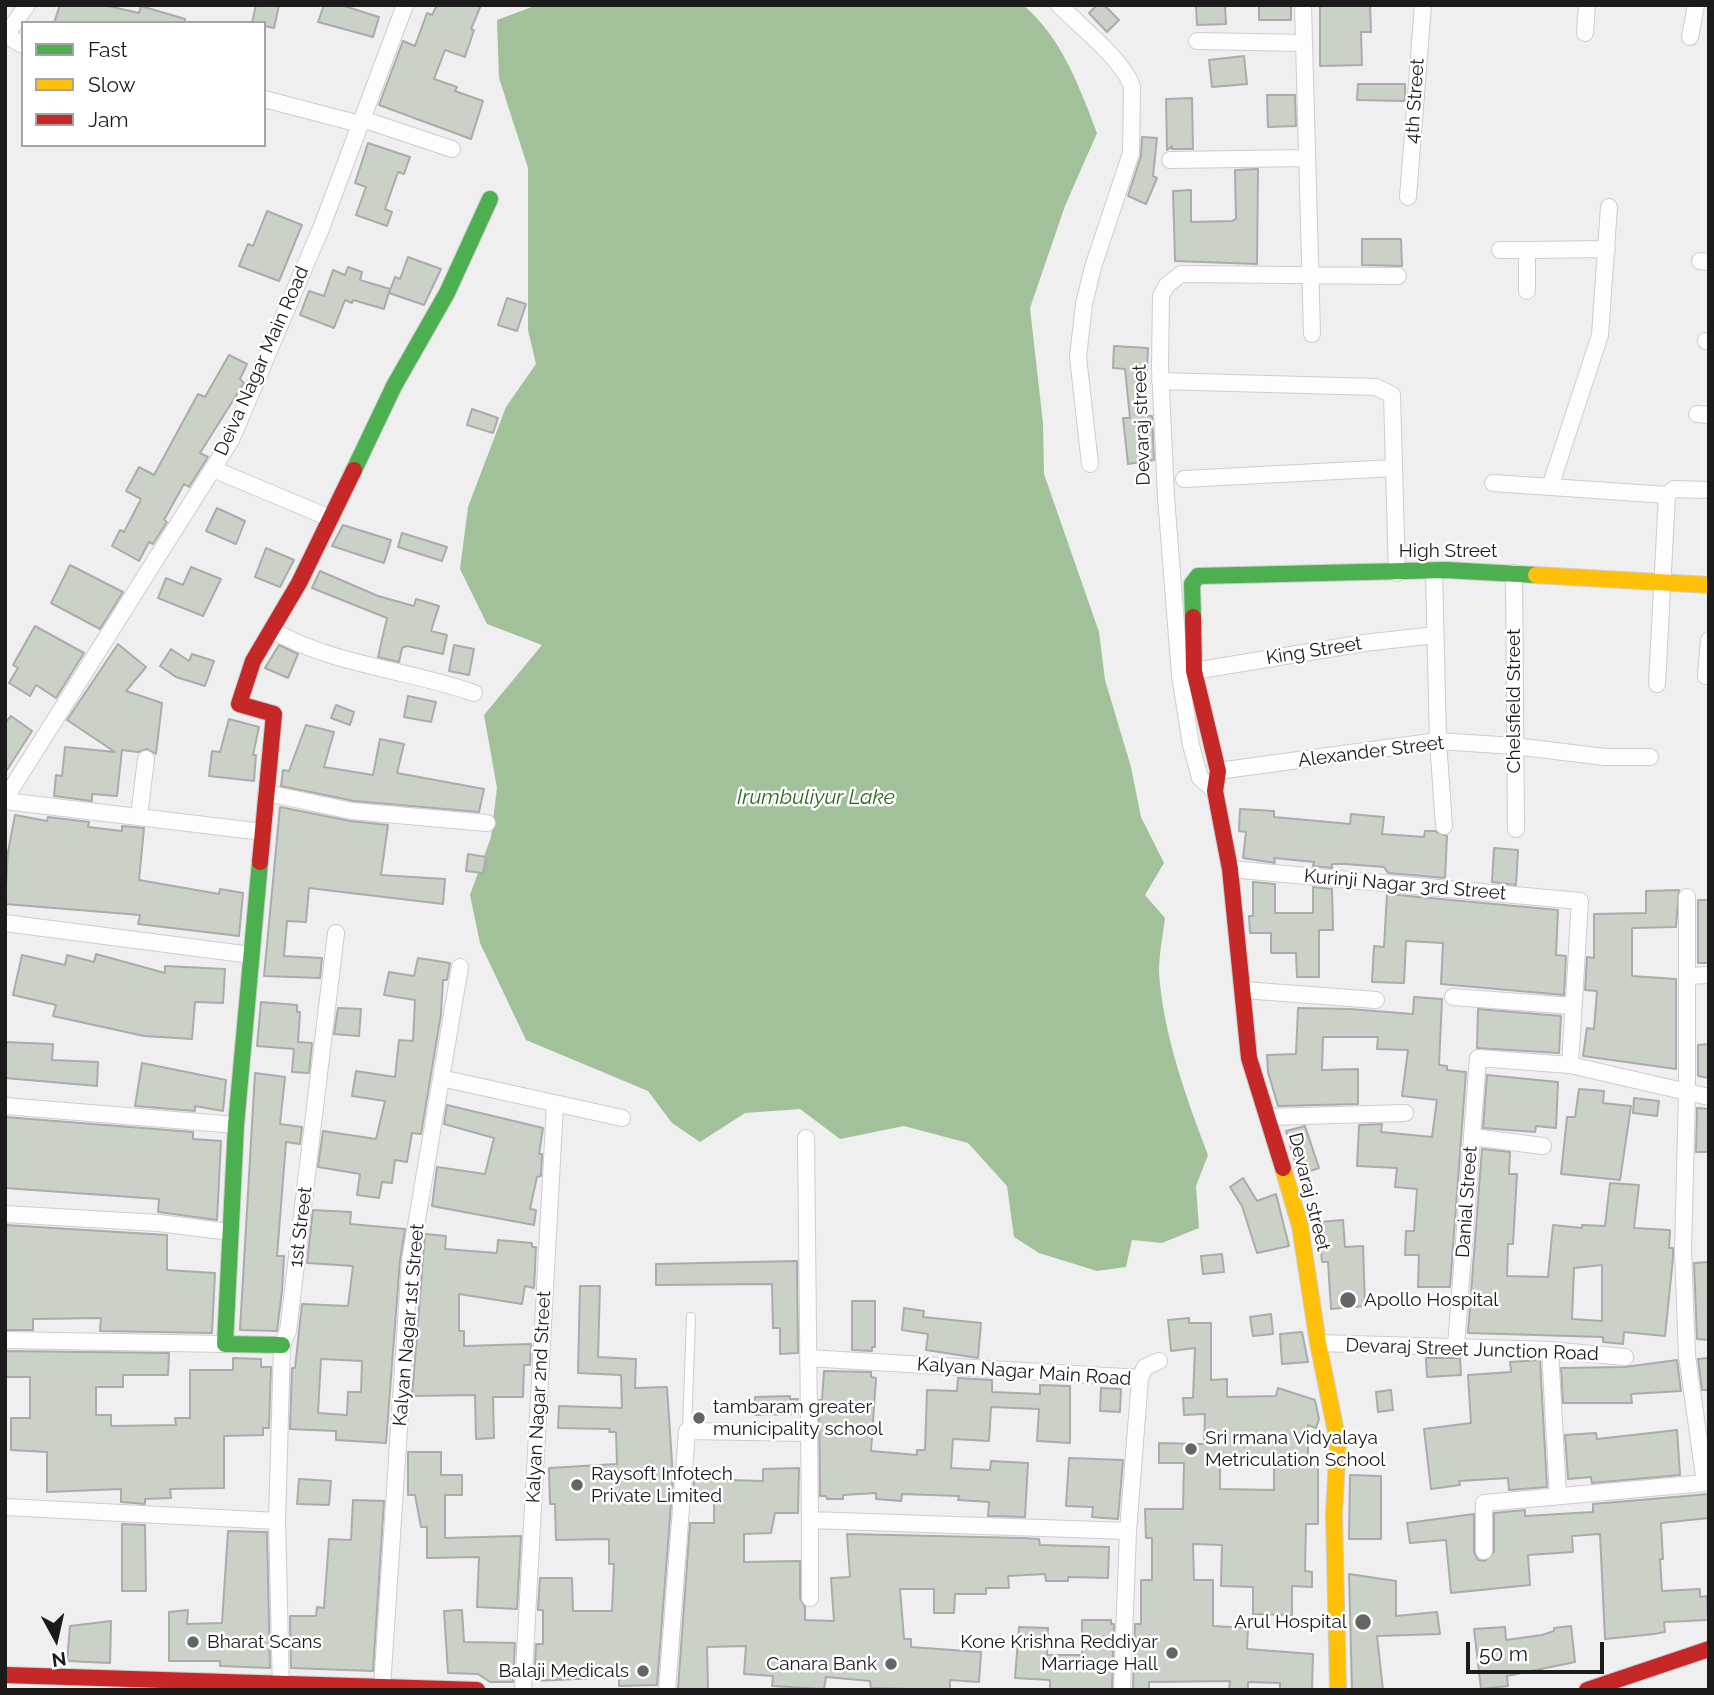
<!DOCTYPE html>
<html>
<head>
<meta charset="utf-8">
<style>
	body { margin:0 }
	#map { position:relative; width:1714px; height:1695px; overflow:hidden; background:#efefef; font-family:Raleway,sans-serif }
	canvas { display:block }
	.frame { position:absolute; inset:0; border:7px solid #1b1b1a; pointer-events:none }
	.legend { position:absolute; left:21px; top:21px; width:245px; height:126px; box-sizing:border-box; background:#fff; border:2px solid #a4a4a3; margin:0; padding:9px 12px; list-style:none; font-size:21px; color:#1b1b1a }
	.legend li { display:flex; align-items:center; gap:14px; height:35px }
	.legend b { width:35px; border:2px solid #a4a4a3 }
	.north { position:absolute; left:21px; top:1604px; width:70px; height:70px; -webkit-text-stroke:5px #fff; paint-order:stroke; rotate:172deg; font-size:19px; font-weight:700; line-height:28px; text-align:center; color:#1b1b1a }
	.north::after { content:''; display:block; margin:auto; width:24px; height:32px; background:#1b1b1a; clip-path:polygon(50% 0,100% 100%,50% 72%,0 100%) }
	.scale { position:absolute; left:1466px; top:1642px; width:138px; height:32px; box-sizing:border-box; border:4px solid #1b1b1a; border-top:0; padding-left:9px; font-size:21px; line-height:24px; white-space:nowrap; color:#1b1b1a; -webkit-text-stroke:5px #fff; paint-order:stroke }
</style>
</head>
<body>
<div id="map">
<canvas width="1714" height="1695"></canvas>
<div class="frame"></div>
<ul class="legend">
<li><b style="height:9px;background:#4caf50"></b>Fast</li>
<li><b style="height:9px;background:#ffc107"></b>Slow</li>
<li><b style="height:9px;background:#c62828"></b>Jam</li>
</ul>
<div class="north">N</div>
<div class="scale">50 m</div>
</div>
<script>
const ctx = document.querySelector('canvas').getContext('2d');
ctx.lineJoin = 'round';
function paint(path, color) { ctx.fillStyle = color; ctx.fill(path, 'evenodd'); }
function stroke(path, color, width, dash) { ctx.strokeStyle = color; ctx.lineWidth = width; ctx.lineCap = dash ? 'butt' : 'round'; ctx.setLineDash(dash || []); ctx.stroke(path); }
function write(font, color, halo, rows, align = 'center') {
  ctx.font = font + ' Raleway,sans-serif'; ctx.lineWidth = 5; ctx.setLineDash([]); ctx.textBaseline = 'middle'; ctx.strokeStyle = halo; ctx.fillStyle = color; for (const [text, x, y, turn = 0] of rows) {
    ctx.save(); ctx.translate(x, y); ctx.rotate((+turn || 0) * Math.PI / 180); ctx.textAlign = isNaN(turn) ? turn : align; if (halo) ctx.strokeText(text, 0, 0); ctx.fillText(text, 0, 0); ctx.restore();
  }
}
paint(new Path2D(`
	M537,5H1023C1062,38 1079,86 1097,133L1065,206L1030,308L1043,423L1044,474L1099,632L1105,680L1131,767L1141,817L1164,863L1145,895L1165,918C1163,935 1159,954 1159,972C1163,1034 1186,1097 1208,1155L1196,1186L1199,1228L1162,1243L1132,1240L1126,1267L1097,1271L1039,1253L1014,1237L1007,1186L968,1143L904,1126L840,1139L800,1109L745,1113L700,1142L672,1123L648,1091L526,1040L480,943L470,895L491,837L497,788L484,715L542,645L487,624L460,569L468,507L506,407L536,364L528,330V168L499,78L497,20Z`), '#a2c19b');
const building = new Path2D(`
	M60,5H104L139,13L141,6L185,19V23H54Z
	M256,5H279L274,28L264,26V23H252Z
	M324,5H341L379,17L373,37L318,22Z
	M437,5H481L471,29L474,30L465,57L445,50L434,79L457,87L455,91L483,101L471,139L379,105L403,41L415,46L427,13L432,15Z
	M1097,5H1104L1119,20L1107,32L1089,13Z
	M1196,5H1225L1226,24L1197,25Z
	M1259,5H1291V20H1259Z
	M1320,5H1370L1371,32H1361L1362,65L1320,66Z
	M1244,56L1247,84L1212,87L1209,60Z
	M1358,84H1405V101L1357,100Z
	M1267,95H1295L1296,126L1268,127Z
	M1192,98L1193,149H1172V146L1167,150L1166,99Z
	M1142,137L1157,138L1153,176L1157,178L1146,204L1128,196L1141,156Z
	M368,143L410,157L404,174L398,172L385,209L392,212L387,226L356,215L366,187L355,183Z
	M1258,169L1257,264L1175,261L1173,191L1191,190V222L1232,221L1236,219L1235,170Z
	M267,211L302,225L279,281L239,266L248,244L253,246Z
	M1362,239H1401L1402,266L1362,265Z
	M408,257L441,269L424,305L389,293L395,277L400,279Z
	M348,267L362,272L360,280L390,289L384,309L353,300L352,303L345,300L334,328L300,315L309,291L324,296L333,270L345,275Z
	M507,298L526,304L517,331L498,325Z
	M1114,346L1148,348L1147,370H1144L1148,416H1152L1154,460L1128,464L1123,418H1130L1125,369L1113,368Z
	M229,355L247,364L240,379L244,383L200,453L208,457L189,487L184,484L164,520L167,522L153,544L149,542L139,561L112,546L120,530L124,532L141,499L126,491L139,467L154,475L198,394L205,397Z
	M472,409L498,418L493,433L467,425Z
	M217,508L245,521L236,544L206,531Z
	M343,525L391,540L384,563L332,546Z
	M402,533L447,547L442,561L398,547Z
	M266,548L294,560L280,587L255,577Z
	M70,565L123,592L100,629L51,603Z
	M191,567L221,579L203,616L158,598L166,578L183,585Z
	M320,571L378,596L414,606L416,599L439,606L431,631L447,635L443,654L407,646L402,648L399,662L378,657L387,618L312,588Z
	M35,626L84,653L56,698L36,685L30,696L9,683L18,668L13,665Z
	M118,644L146,667L126,691L162,703L156,754L147,749L138,752L122,750L117,796L92,794V801L54,796L56,775L62,776L65,747L115,752L67,720Z
	M279,645L298,654L288,678L265,668Z
	M454,645L474,649L469,675L449,671Z
	M171,649L189,661L192,654L214,661L205,686L176,677L160,666Z
	M408,696L436,702L431,722L404,717Z
	M336,705L354,712L350,725L331,718Z
	M11,716L32,731L5,773V723Z
	M229,719L259,727L253,755H256L254,781L209,776L212,751L220,752Z
	M306,725L334,732L324,767L373,775L380,739L404,744L397,773L484,789L479,812L354,801L281,786L283,770L289,771Z
	M280,807L350,821L388,825L381,875L445,879L443,904L309,888L306,922L287,921L284,956L322,958L320,978L264,976Z
	M1240,809L1274,811V817L1350,824L1351,814L1384,817L1382,834L1424,837L1425,831H1435L1447,836L1445,878L1388,873L1384,867L1345,864H1332V868L1313,866L1314,862L1274,858L1275,863L1243,858L1246,832L1239,831Z
	M15,815L47,821L48,817L89,822L88,827L122,831V826L144,828L139,880L219,894L220,889L243,893L239,936L138,924L140,915L5,904L8,852Z
	M1494,848L1518,850L1516,885L1492,882Z
	M468,854L486,857L483,873L466,871Z
	M1253,882L1275,884V913H1313V887L1332,889L1333,930H1319V977H1297L1296,953H1271V933H1250L1249,916H1253Z
	M1679,890L1676,927L1632,928V976L1676,979V1069L1583,1056L1587,1028L1594,1029L1597,991L1585,990L1587,957L1594,958V914L1646,913V891Z
	M1387,894L1558,910L1556,955L1566,956L1564,995L1441,984L1443,943L1406,941L1404,983L1372,982L1374,946L1384,947Z
	M1698,900H1709V963H1698Z
	M96,954L165,973V966L225,969L223,1003L195,1002L192,1039L144,1036L53,1016L56,1005L13,995L22,955L65,965L67,955L94,962Z
	M418,958L450,963L447,980H443L441,1014L421,1134L412,1133L407,1162L395,1160L392,1183L382,1182L379,1198L357,1195L360,1174L318,1167L323,1131L376,1139L385,1101L352,1096L356,1071L395,1077L399,1040L413,1041L415,1000L384,995L389,972L414,976Z
	M1414,997L1442,999L1439,1065L1447,1066V1070L1466,1072L1450,1287H1418L1419,1255H1405L1406,1231H1414L1417,1189L1395,1187L1397,1168L1357,1166L1359,1125L1382,1124L1381,1132L1432,1137L1437,1100L1402,1096L1408,1050L1377,1049L1378,1037H1323L1322,1070L1358,1069V1104L1278,1106L1268,1072L1267,1055L1296,1054L1298,1008L1350,1009L1413,1014Z
	M261,1002L297,1005V1012H300L298,1042L312,1043L309,1073L292,1072L294,1049L257,1046Z
	M338,1008L361,1009L359,1036L334,1034Z
	M1478,1009L1561,1016L1559,1053L1477,1048Z
	M5,1042L53,1044L52,1060L98,1062L97,1086L5,1078Z
	M1709,1044V1078L1698,1076V1045Z
	M142,1063L226,1080L223,1111L195,1106V1111L135,1106Z
	M255,1073L285,1077L280,1124L302,1127L300,1144L286,1142L277,1256H284L282,1291L277,1331L240,1330Z
	M1487,1075L1558,1082L1556,1128L1536,1126L1535,1132L1483,1128Z
	M1579,1089L1604,1091L1603,1103L1631,1106L1620,1180L1561,1174L1567,1117H1575Z
	M1634,1098L1659,1101L1657,1116L1633,1113Z
	M447,1105L543,1128L539,1154H542L541,1176L537,1177L530,1209L536,1210L534,1225L432,1206L437,1167L485,1174L494,1138L444,1124Z
	M1697,1108L1709,1109V1152H1696Z
	M5,1117L193,1132V1139L221,1141L217,1220L158,1212L159,1199L5,1188Z
	M1305,1126L1319,1168L1299,1175L1286,1131Z
	M1482,1149L1510,1152L1509,1174H1517L1513,1244H1508L1507,1276L1548,1277L1553,1225L1582,1228V1225L1605,1226L1610,1183L1639,1185L1634,1228L1670,1230L1669,1248H1673V1258L1665,1336L1624,1332L1623,1344L1603,1342V1337L1468,1333ZM1602,1265V1321L1572,1319L1574,1268Z
	M1243,1178L1257,1201L1276,1194L1289,1246L1257,1253L1242,1206L1230,1187Z
	M313,1210L351,1212L350,1224L405,1229L400,1260L386,1443L336,1440V1431L290,1429L292,1368H295L302,1304L348,1306L353,1266L307,1263ZM321,1359L362,1361L361,1392H348L347,1415L318,1413Z
	M1343,1220L1345,1247L1363,1246L1365,1306L1331,1309L1328,1262H1322L1319,1222Z
	M5,1225L167,1235V1270L215,1273L212,1333L100,1331L101,1318L33,1319V1330H5Z
	M425,1234L446,1236L445,1249L497,1253L498,1240L532,1243V1247H536L534,1288L525,1286L522,1304L459,1294V1331H464V1346L531,1344L530,1365H524L523,1397H493L494,1438L476,1439L475,1395L412,1396Z
	M1222,1254L1224,1272L1203,1274L1201,1256Z
	M797,1261L798,1353L780,1354V1328H773L772,1284L656,1285V1264Z
	M1709,1262V1340L1697,1339L1694,1263Z
	M580,1286H600L598,1357L636,1359L635,1388L667,1387L673,1478L657,1685L619,1686V1677L534,1681L536,1644H543V1610H538L540,1578H572L573,1611H612L614,1564H609V1539L556,1540L555,1504H550L549,1468L617,1464L616,1432H609L610,1429L558,1428L559,1406L622,1408L621,1375L578,1373Z
	M852,1301H875V1347H872V1351L852,1350Z
	M904,1308L924,1311L923,1317L981,1323L978,1358L926,1350L928,1334L902,1330Z
	M1271,1314L1273,1334L1253,1336L1250,1317Z
	M1189,1318V1323H1211V1380L1227,1379V1397L1276,1396L1278,1388L1315,1400L1319,1419L1316,1428L1308,1425V1466H1318V1524H1306L1305,1571L1312,1572V1587L1292,1586V1615L1253,1614V1587L1221,1586L1222,1545L1193,1544L1194,1580H1213V1626L1248,1628L1247,1649L1313,1654L1312,1690H1280V1683L1248,1682V1690H1229L1230,1681L1149,1682V1690H1133L1135,1624H1141V1580H1152V1538H1146L1145,1509H1183L1184,1463H1159V1443L1204,1444L1205,1414L1184,1415L1183,1398H1193L1195,1348L1171,1351L1168,1320ZM1220,1457H1274V1490L1220,1489Z
	M1302,1332L1308,1362L1282,1364L1280,1334Z
	M5,1351L169,1353L168,1375H123V1387H96V1415H111V1426L176,1425L175,1418H190V1370H233V1358L261,1359V1367H271L269,1428H263V1435L224,1436V1488L170,1489L171,1498L145,1499V1504L121,1502V1489L47,1492V1452L11,1450V1418H30V1377H5Z
	M1426,1358H1460L1461,1375L1427,1377Z
	M1709,1358V1390H1702L1698,1359Z
	M1540,1360L1547,1487L1509,1490L1508,1478L1459,1481L1460,1485L1431,1489L1424,1429L1471,1423L1468,1375L1511,1372L1510,1362Z
	M1677,1360L1681,1391L1631,1394L1632,1403H1563L1561,1368L1625,1367Z
	M824,1371L871,1372V1377L876,1378L871,1451L917,1455V1450H925L927,1390L957,1391L958,1378L992,1380V1392L1040,1394V1385L1070,1386V1443L1037,1441L1039,1409L991,1407L989,1441L953,1439L951,1468L990,1470L991,1461L1028,1463L1025,1517L988,1516L989,1502L958,1500L959,1496L902,1494L901,1501L876,1499V1493L843,1495V1499H827L826,1496H820L819,1400H822Z
	M1101,1388L1121,1389L1120,1412L1100,1411Z
	M1391,1390L1393,1410L1378,1412L1376,1392Z
	M790,1396V1399H798V1414L755,1415V1397Z
	M1677,1430L1680,1475L1592,1483L1591,1477L1568,1479L1565,1435L1596,1433L1597,1439Z
	M408,1452H441V1475H462V1495H445V1538L521,1536L517,1609L477,1607L479,1557L427,1558V1527H421L415,1495H408Z
	M1069,1458L1123,1460L1118,1519L1092,1517L1093,1507L1066,1506Z
	M799,1468L798,1513H775L771,1533L744,1534V1562L800,1561V1598L805,1607V1620L834,1621L831,1578L850,1577L847,1534L1023,1538L1039,1539L1040,1545L1109,1547L1108,1578L1068,1577V1581H1046L1045,1574L1008,1576L1009,1588H986V1594H955L954,1613H934V1589H900L904,1639H911V1647L981,1652L979,1682L950,1680V1690L871,1688L870,1681L826,1677L824,1689L772,1686L773,1676L744,1674L746,1646L707,1647L708,1689H678L690,1523H714V1496L693,1495L694,1479L763,1481V1469Z
	M1350,1475L1381,1476V1539H1349Z
	M299,1479L331,1481L329,1505L297,1504Z
	M1709,1494V1518L1661,1523L1663,1559H1660L1662,1591L1700,1589V1597L1707,1596L1708,1620L1664,1622L1665,1632L1654,1634L1605,1639L1600,1534L1572,1536L1573,1552L1528,1555L1530,1585L1451,1593L1446,1540L1410,1543L1407,1523L1474,1514V1552L1478,1560L1485,1561L1494,1552V1513L1525,1510V1516L1593,1512V1504Z
	M353,1500L384,1501L373,1671L291,1668L290,1616H316L317,1607L324,1608L329,1539L351,1540Z
	M122,1524L145,1525L146,1591H122Z
	M228,1531L267,1532L270,1668L220,1666V1661H169V1612L188,1610L187,1624L222,1623Z
	M1349,1574L1396,1581V1616L1437,1612L1440,1634L1377,1636L1383,1690H1352Z
	M462,1610L464,1642L515,1643L513,1682H490L478,1674L448,1673L444,1611Z
	M1082,1620H1111V1624H1114L1112,1690H1050V1680L1015,1678L1019,1627L1048,1628L1047,1655H1082Z
	M111,1621L110,1663L67,1661L70,1626Z
	M1571,1626L1575,1662L1507,1676L1508,1686L1481,1689L1474,1629L1505,1627L1506,1640L1542,1635L1554,1631V1628Z`);
paint(building, '#cad2c8');
stroke(building, '#aaabaa', 2);
const lane = new Path2D(`
	M687,1431L691,1317`);
const street = new Path2D(`
	M1059,5C1079,25 1125,62 1132,87L1131,153L1093,267L1084,304L1078,357L1090,464
	M1303,5L1312,334
	M1585,33L1587,5
	M1690,37L1696,5
	M1197,41L1304,43
	M23,45L11,38L9,31L27,5
	M264,99L360,124
	M362,119L452,149
	M1170,160L1307,158
	M1408,197L1423,5
	M1500,250H1527
	M1700,261L1709,262
	M1527,291V250L1607,249
	M1706,341L1709,342
	M1160,381L1376,387L1392,395L1397,573
	M1697,414L1709,415
	M213,469L330,518
	M1184,479L1394,468
	M1493,483L1667,495
	M1550,487L1600,335L1609,207
	M1434,571L1438,741L1444,826
	M1514,573L1516,829
	M272,630C335,666 406,669 474,693
	M1194,671L1364,643L1435,635
	M1706,676L1709,640
	M1657,684L1667,495L1674,489L1709,490
	M1218,771L1438,741L1514,746L1605,757H1650
	M1215,791L1200,778L1191,745L1180,675L1166,497L1160,367L1161,296L1167,285L1181,274L1398,276
	M266,793L352,811L487,823
	M5,799L231,440L322,226L405,5
	M5,801L263,832
	M139,817L146,759
	M1230,869L1580,901L1570,1065
	M5,923L251,955
	M1687,976L1709,975
	M1244,990L1376,1000
	M1453,997L1573,1006
	M441,1078L622,1118
	M5,1106L236,1125
	M1268,1117L1405,1113
	M1472,1137L1543,1146
	M806,1138L810,1520L1128,1531
	M5,1214L159,1223L230,1232
	M5,1340L225,1344
	M1318,1343L1550,1350L1625,1357
	M1456,1346L1478,1058L1570,1065L1709,1097
	M1550,1350L1558,1496
	M808,1358L1140,1378L1128,1531L1122,1690
	M1140,1378L1145,1367L1159,1361
	M5,1507L277,1521
	M810,1520V1598
	M1484,1551V1503L1705,1483L1687,1356L1683,1250L1687,1094V897
	M382,1687L410,1261L460,967
	M281,1690L277,1521L282,1345L288,1331L336,933
	M523,1690L555,1105
	M667,1690L687,1431L809,1433`);
const fast = new Path2D(`
	M354,470L394,386L447,293L490,199
	M1193,617L1192,584L1198,576L1446,570L1536,575
	M260,862L236,1125L225,1344L282,1345`);
const slow = new Path2D(`
	M1536,575L1709,585
	M1283,1168L1300,1226L1318,1343L1338,1442L1334,1513L1338,1690`);
const jam = new Path2D(`
	M1193,617L1194,671L1218,771L1215,791L1230,869L1249,1058L1283,1168
	M260,862L274,714L239,704L253,661L299,583L354,470
	M5,1675L477,1690
	M1587,1690L1709,1649`);
stroke(lane, '#cdcdcd', 10);
stroke(street, '#cdcdcd', 18);
stroke(fast, '#cdcdcd', 18);
stroke(slow, '#cdcdcd', 18);
stroke(jam, '#cdcdcd', 18);
stroke(lane, '#fdfdfd', 8);
stroke(street, '#fdfdfd', 16);
stroke(fast, '#4caf50', 16);
stroke(slow, '#ffc107', 16);
stroke(jam, '#c62828', 16);
for (const [x, y, r, color] of [
	[1348,1300,9,"#656565"],
	[699,1418,7,"#656565"],
	[1191,1449,7,"#656565"],
	[577,1485,7,"#656565"],
	[1363,1622,9,"#656565"],
	[193,1642,7,"#656565"],
	[1172,1653,7,"#656565"],
	[891,1664,7,"#656565"],
	[643,1671,7,"#656565"]
]) { const dot = new Path2D(); dot.arc(x, y, r, 0, 2 * Math.PI); ctx.fillStyle = color; ctx.fill(dot); stroke(dot, '#fff', 2.5); }
write('19px', '#1b1b1a', '#fff', [
	["4th Street",1415,101,-86],
	["Deiva Nagar Main Road",262,361,-66],
	["Devaraj street",1142,425,-92],
	["High Street",1448,551],
	["King Street",1314,651,-9],
	["Chelsfield Street",1514,701,-90],
	["Alexander Street",1371,752,-7],
	["Kurinji Nagar 3rd Street",1405,885,5],
	["Devaraj street",1309,1192,76],
	["Danial Street",1467,1202,-86],
	["1st Street",301,1227,-83],
	["Kalyan Nagar 1st Street",409,1325,-85],
	["Devaraj Street Junction Road",1472,1350,2],
	["Kalyan Nagar Main Road",1024,1372,4],
	["Kalyan Nagar 2nd Street",539,1397,-87]
]);
write('19px', '#1b1b1a', '#fff', [
	["Apollo Hospital",1364,1300],
	["tambaram greater",713,1407],
	["municipality school",713,1429],
	["Sri rmana Vidyalaya",1205,1438],
	["Metriculation School",1205,1460],
	["Raysoft Infotech",591,1474],
	["Private Limited",591,1496],
	["Arul Hospital",1347,1622,"right"],
	["Bharat Scans",207,1642],
	["Kone Krishna Reddiyar",1158,1642,"right"],
	["Marriage Hall",1158,1664,"right"],
	["Canara Bank",877,1664,"right"],
	["Balaji Medicals",629,1671,"right"]
], 'left');
write('italic 21px', '#2d661e', '#fff', [
	["Irumbuliyur Lake",816,798]
]);
</script>
</body>
</html>
